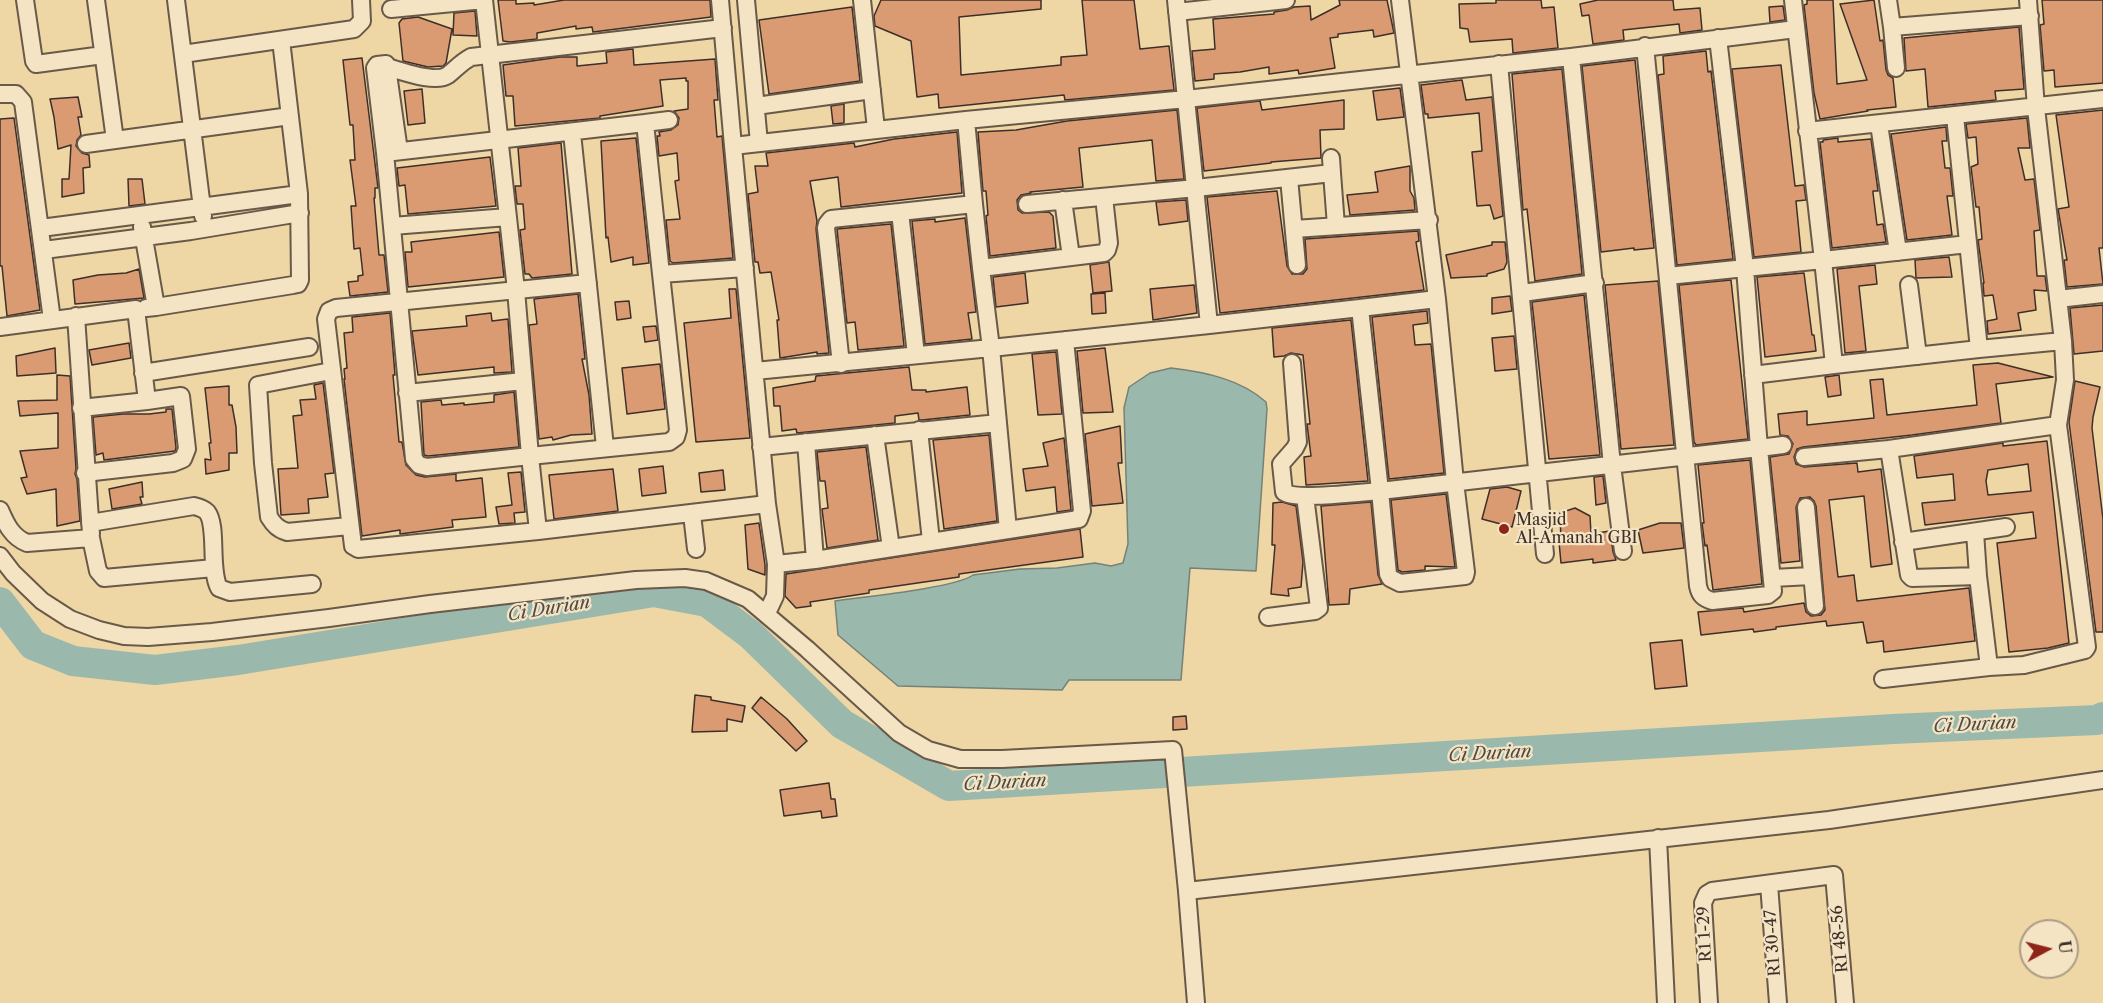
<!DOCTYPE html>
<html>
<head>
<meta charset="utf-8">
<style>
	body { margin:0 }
	#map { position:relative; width:2103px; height:1003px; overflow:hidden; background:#eed6a5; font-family:"Libre Caslon Text",serif }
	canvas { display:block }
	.north { position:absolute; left:2019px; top:919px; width:60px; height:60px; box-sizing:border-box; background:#f4e4c4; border:2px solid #ab9c86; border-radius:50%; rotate:83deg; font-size:16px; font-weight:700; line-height:24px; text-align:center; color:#3d2f2a }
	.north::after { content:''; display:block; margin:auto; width:21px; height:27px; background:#8f2418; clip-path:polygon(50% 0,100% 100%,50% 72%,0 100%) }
</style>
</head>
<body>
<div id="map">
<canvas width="2103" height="1003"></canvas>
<div class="north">U</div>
</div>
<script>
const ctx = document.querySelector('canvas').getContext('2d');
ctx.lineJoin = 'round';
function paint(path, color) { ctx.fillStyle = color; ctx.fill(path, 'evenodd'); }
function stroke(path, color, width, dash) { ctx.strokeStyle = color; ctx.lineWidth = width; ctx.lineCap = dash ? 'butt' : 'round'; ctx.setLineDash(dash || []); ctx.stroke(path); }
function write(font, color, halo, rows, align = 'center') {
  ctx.font = font + ' "Libre Caslon Text",serif'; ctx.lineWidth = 4.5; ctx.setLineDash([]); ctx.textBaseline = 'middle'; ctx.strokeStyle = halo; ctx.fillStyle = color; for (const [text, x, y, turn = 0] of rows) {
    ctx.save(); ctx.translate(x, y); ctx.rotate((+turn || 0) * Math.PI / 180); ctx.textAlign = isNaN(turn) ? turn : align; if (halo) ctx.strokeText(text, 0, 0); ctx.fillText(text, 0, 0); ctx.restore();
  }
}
const water = new Path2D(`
	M1171,368C1205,372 1240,379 1266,402L1267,409L1256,571L1190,568L1181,680H1069L1062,690L898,686L838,635L835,601C862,597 955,588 973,575L1020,569L1057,568L1095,563L1111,566L1123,563L1128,544L1124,408L1129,387L1150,373Z`);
paint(water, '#9ab9ac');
stroke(water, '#758278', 1.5);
stroke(new Path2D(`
	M0,602L33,645L73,661L155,670L238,660L654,592L707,602L751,635L842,724L949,786L1893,729L2097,720L2103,717`), '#9ab9ac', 30);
const building = new Path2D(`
	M498,0H516V4L534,3V5L564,0H710L711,17L593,32L592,27L576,29V26L537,33V39L510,42L503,41Z
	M881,0H1041V9L959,17L961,75L1061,65V57L1087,55L1082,0H1134L1140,49L1169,46L1174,90L1065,100L1064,95L939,108L938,94L917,97L911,41L875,26L874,16Z
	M1339,0H1387L1394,33L1374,37L1373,30L1338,34V37L1330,38L1335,68L1299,74L1298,70L1269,74V67L1240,72L1214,74V79L1195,81L1192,51L1215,49L1213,19L1274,14V12L1287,10L1294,7L1310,6L1311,20L1340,5Z
	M1496,0H1541L1542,8L1554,7L1558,48L1513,53L1512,39L1470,42L1468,29L1460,28L1459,4L1496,3Z
	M1598,0H1673L1674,10L1700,8L1702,30L1680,33L1679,24L1623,30L1624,40L1593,44L1589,15L1582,16L1580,4Z
	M1807,0H1833L1837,84L1867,80L1840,4L1874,0L1880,41L1883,40L1886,70L1888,75L1893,78L1896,107L1867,110L1868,111L1820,119L1814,93L1804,5L1807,4Z
	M2042,0H2103V83L2055,87L2054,70L2044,71L2040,25L2044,24Z
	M1783,6L1785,20L1770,22L1769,7Z
	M852,7L860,81L769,94L759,20Z
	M475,11L477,36L453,35L454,13Z
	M418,17L452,29L446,63L443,66L428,67L403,61L399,23L402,19Z
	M2019,27L2024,89L1995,91L1996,100L1928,107L1925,69L1906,71L1904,38Z
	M633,49L634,65L715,59L718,100H714L717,137L722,136L733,258L673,263L670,261L666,220L680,219L675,181L679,180L677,153L659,156L657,136H660L659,132L671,130L678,125L679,118L674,111L688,109V81H686V78L660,80L663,106L600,116V118L515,126L513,96H506L503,65L560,57H577V66L607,63L606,52Z
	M1706,51L1708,72L1711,71L1733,259L1677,265L1658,75L1664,74L1663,56Z
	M362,58L378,188H375V198H374L379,255H384L388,292L350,296L348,282L358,281V276L363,275L360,248L354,249L351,206H356L350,160H355L353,125H350L343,60Z
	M1635,60L1654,248L1634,250V248L1601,252L1582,66Z
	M1781,65L1795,186L1804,185L1806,200L1796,201L1801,252L1754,257L1732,69Z
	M1562,69L1582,274L1535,281L1527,209L1523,210L1512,74Z
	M1462,80L1466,100L1492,97L1503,216L1494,219L1490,205L1477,206L1472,152L1482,151L1479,113L1428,118V114H1425L1421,85Z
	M1400,88L1404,117L1377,120L1373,91Z
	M422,89L425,123L408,125L404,91Z
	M78,97L82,117H78L81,135L77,140L76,146L82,153L89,155L90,167L83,168L84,193L62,197V179H69L71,145L58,149L54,117L50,99Z
	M1344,100V129L1320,130L1321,158L1271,162V163L1204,171L1197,108L1260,101L1262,110Z
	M844,104V123L833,124L831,106Z
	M1177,110L1184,179L1156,181L1152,140L1079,148L1083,187L1030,192L1031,193L1021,195L1017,200L1018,210L1022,213L1049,212L1053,216L1056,248L990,256L986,216L988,215L986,191H983L978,132L1016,130L1067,121Z
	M2103,110V248H2099L2103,284L2067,287L2064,260H2067L2058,209L2069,207L2056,115Z
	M14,118L40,310L7,316L2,266H0V119Z
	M2027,118L2030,148H2018L2025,180L2034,179L2040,230L2034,231L2037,276H2045L2047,291L2034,290L2036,310L2018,313L2021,330L1988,334L1987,321L1997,319L1993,295L1984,296L1983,283H1984L1978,240L1982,239L1979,207H1976L1971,167L1978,164L1976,137L1968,138L1966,124Z
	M1946,127L1947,141H1942L1945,168H1950L1953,196H1947L1952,235L1907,240L1891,134Z
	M957,132L962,193L841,207L838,177L810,181L817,221L816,229L829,353L817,354V352L780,358L777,320H779L771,272L760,273L758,262H755L748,194L758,192L755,166H768L766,153L854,143L855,147L894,139Z
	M636,138L649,263L633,265V257L611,262L608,237L606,238L601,141Z
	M1838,138V142L1871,139L1878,191H1873V193L1877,225L1883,224L1886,242L1832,248L1820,142H1823V140Z
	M561,143L572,274L532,278L529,274H525L520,230L525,229L523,204H517L515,186H521L518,148Z
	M490,157L496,206L408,214L405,185L399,186L397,168Z
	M1410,166V191L1414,198L1415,210L1350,215L1347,195L1378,192L1375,172Z
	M128,179H142L145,204L129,206Z
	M1277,191L1287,266L1292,274H1303L1307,269L1305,239L1418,231L1419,241L1416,242L1424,290L1220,313L1207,197Z
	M1186,200L1188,221L1159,225L1156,202Z
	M965,218L976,312L968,313L972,339L925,344L912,221L935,219V222Z
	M891,224L904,346L858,350L855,322L847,323L837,229Z
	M499,232L504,277L408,287L405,252H412L411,242Z
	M1492,242H1505L1507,262L1504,269L1487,274V276L1451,278L1446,255L1492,245Z
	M1949,257L1952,277L1916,278L1915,260Z
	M1109,262L1112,291L1093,293L1090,265Z
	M1875,265L1877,284L1859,286L1866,351L1845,353L1837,269Z
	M139,269L144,298L75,304L73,280L98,275L126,273Z
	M1025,273L1028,303L996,307L993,277Z
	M1804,273L1812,335H1814L1816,351L1765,357L1757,277Z
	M1731,280L1748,439L1696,445L1694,442L1679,285Z
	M1658,281L1674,445L1621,449L1605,285Z
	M1194,285L1197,313L1153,320L1150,289Z
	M729,289H736L750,438L696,442L684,323L731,318Z
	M1105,293L1106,313L1092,314L1091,294Z
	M578,294L585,359H582L589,395L592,434L571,435L553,440L552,437L539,439L529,325L537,324L534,299Z
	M1584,295L1600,455L1549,459L1532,302Z
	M1510,296L1512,311L1492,314V298Z
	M629,301L631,318L617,320L615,302Z
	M2103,305V351L2074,354L2070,308Z
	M1427,311L1428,323L1413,325L1415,345L1431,344L1444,473L1389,479L1372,317Z
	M390,313L395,375H393L399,442H402L406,465L416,475L425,477L456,474V481L482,478L486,517L452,520L453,527L400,534V530L362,536L344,379H345L344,369L347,368L344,333L353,332L352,317Z
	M491,313L492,321L508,319L512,372L494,373V367L418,375L412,331L467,326L466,316Z
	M1351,320L1368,481L1306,485L1304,457L1311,456L1307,424H1310L1303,355L1291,353L1284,356L1274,357L1272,328Z
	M656,326L658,340L645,342L643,327Z
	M1514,336L1517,369L1495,371L1492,338Z
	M129,343L131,358L92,365L89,350Z
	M55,348L56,373L17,376L16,356Z
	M1105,348L1113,412L1083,413L1077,351Z
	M1056,352L1062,414L1038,415L1032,354Z
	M1998,363L2053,377L1996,384L2001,423L1912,435L1803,447L1797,449L1794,457L1796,464L1804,467L1857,463L1858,472L1881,469L1892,564L1871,567L1864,496L1829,500L1838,577L1854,575L1857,601L1969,588L1975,641L1884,652L1883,641L1867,643L1863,622L1827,626L1826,621L1776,627V629L1754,632L1753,629L1701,635L1698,612L1743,608L1744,612L1804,603L1806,612L1811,616L1821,615L1825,610L1816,506L1814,501L1810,497L1800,498L1796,507L1800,561L1781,563L1770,457L1789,454L1793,444L1788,436L1780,435L1778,414L1807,411V425L1874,418L1870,380L1883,379L1887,415L1977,405L1973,365Z
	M660,364L665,409L627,414L622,368Z
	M909,367L912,390H926V392L967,387L970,415L922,420H919L918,413L895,416V423L797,433L796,429L782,431L780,406H774L773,388L815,381L816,376Z
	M57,375L70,376L76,468L75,474L77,479L80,521L57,526L56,489L27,494L21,478L27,477L20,451L58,448V413L20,416L18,401L57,400Z
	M1839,375L1841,395L1828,397L1825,377Z
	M2075,381L2100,387L2093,417L2092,428L2103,519V632H2096L2069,422Z
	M323,383L334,473L325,474L328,497L308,499L309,513L281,515L278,469L298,468L293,416L302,415L300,400L316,399L314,385Z
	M229,386V405H232L236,427L237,453H229V470L206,474L205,459L211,460L209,443H211L205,388Z
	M514,392L519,447L428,456L424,455L421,402L441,400L442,405L464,403V405L494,402V395Z
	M166,409H172L176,448L175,451L104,460L103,453L96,455L93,417L123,414H149L166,412Z
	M1120,426L1122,463H1118L1123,503L1092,506L1085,434Z
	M989,435L997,521L944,529L933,440Z
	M1064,438L1071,510L1057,512L1055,487L1026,491L1023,469L1048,466L1043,443Z
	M2047,441L2069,643L2048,648L2009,652L1997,543L2036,538L2033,512L1925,525L1922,503L1955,500L1953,474L1917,478L1914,456L2003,443V446ZM2028,464L2031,491L1988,495L1986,481L1988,470Z
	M866,447L878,540L827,548L822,509L828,508L825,481H820L817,452Z
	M1750,460L1762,584L1713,590L1707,545L1705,546L1702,523H1704L1698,465Z
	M663,466L666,493L642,496L639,469Z
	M613,469L618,511L554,519L549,475Z
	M723,470L725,490L701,492L699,473Z
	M521,472L525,512L514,513L515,523L499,524L496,507L512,505L508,473Z
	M1603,476L1606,503L1596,505L1594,477Z
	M142,482L143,497H140L142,504L112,509L109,489Z
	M1507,487L1521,491L1512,527L1482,519L1490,489Z
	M1446,494L1455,567L1425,566V570L1402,572L1398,570L1391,500Z
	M1282,502L1296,506L1303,562L1301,587L1288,589L1289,596L1271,594L1275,545H1272L1273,503Z
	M1371,502L1378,575L1382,584L1350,589L1349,604L1329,605L1321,506Z
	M1575,508L1590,516L1591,534L1610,531L1613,552L1616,560L1593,563V559L1561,563L1559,542H1561L1560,513Z
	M759,523L765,565V575L748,569L745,525Z
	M1660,523H1681L1684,548L1643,553L1638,530Z
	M1080,529L1083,557L959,574V577L869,590V593L810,602L811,606L796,608L785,596L786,574Z
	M1682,640L1687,686L1655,689L1650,643Z
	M695,695L711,697V700L745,706L742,722L727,719V731L692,732Z
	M761,697L787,719L807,741L796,751L752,708Z
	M1186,716L1187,729L1173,730V717Z
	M829,783L831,799H835L837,816L822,818L821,811L784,816L780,790Z`);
paint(building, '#da9b72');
stroke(building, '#3d2f2a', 1.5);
const minor = new Path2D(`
	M25,0L34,61L36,64L103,55
	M96,0L115,140
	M176,0L203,216
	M720,0L733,146
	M746,0L759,143
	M862,0L876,129
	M1176,0L1186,99L1571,57L1796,29
	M1400,0L1437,299
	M1888,0L1892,27
	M391,9L484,0L516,290L530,456L669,442L676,437L678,430L661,274L745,268
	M1177,12L1286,0
	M1645,46L1698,586C1700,595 1703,598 1712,601L1768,595L1773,591L1759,448L1783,445
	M183,54L354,29L362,21L361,0
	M1571,57L1612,465L1623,551
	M1499,64L1545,554
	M387,67C402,71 435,84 448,75C457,68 460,63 471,57L723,28
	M1896,68L1892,27L2030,16
	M0,94H16L23,102L52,320
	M756,106L872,90
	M1955,116L1979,349L2063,341
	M966,120L974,204
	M645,123L669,120
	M1879,124L1898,252
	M1807,131L2103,99
	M572,133L605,447
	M86,144L290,116
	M385,153L375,68L377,65L386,64L387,67L399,151
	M1331,158L1332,173
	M1289,178L1297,265
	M1104,197L1109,243L1107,250L1104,253L981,268L991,348L1209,325
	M1063,200L1071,257
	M1027,204L1196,188L1332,173L1336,226
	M900,212L974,204L981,268
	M392,226L508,217
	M142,227L156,307L146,308
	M41,228L299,194
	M1294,229L1429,220
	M44,250L191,231L300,213
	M661,274L645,123L385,153L414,459L419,465L427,467L530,456L538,531L767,504
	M1668,276L1823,260L1793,0
	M1909,285L1918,356
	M1522,293L1595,283
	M2058,299L2103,294
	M156,307L293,285L298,284L300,280L299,194L281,40
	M76,316L91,534
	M0,327L136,309L147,401L81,408
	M1065,340L1082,511L1079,519L815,560L776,564L767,504L733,146L966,120L1186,99L1209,325L1360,308L1380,491L1759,448L1745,268L1718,38
	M1292,363L1298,442L1295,448L1281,464L1284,492C1296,501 1362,492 1380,491L1388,574L1390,578L1400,583L1465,576L1466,572L1455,482L1437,299L1360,308
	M841,364L826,228L827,224L831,219L900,212L916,355
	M1834,365L1979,349
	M331,371L258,385L263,463L269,517C274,525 278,529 287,532L349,526
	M755,371L991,348L1008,530
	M143,373L309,347
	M1753,375L1834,365L1823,260L1968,244
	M407,393L523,381
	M919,430L931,541
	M875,435L891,548
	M806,442L815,560
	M761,447L998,423
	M1889,449L1909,575L1912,578L1978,576L1989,667L2024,665L2085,650L2087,647L2058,425L2065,380L2063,341L2036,108L2028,0
	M1804,457L1889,449L2058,425
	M85,473L173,463L183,459L187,449L181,396L147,401
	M1806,507L1815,606
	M0,510C6,524 12,537 27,543L91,538L98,571L104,578L214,568
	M692,514L696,549
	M90,523L194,506C198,507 203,508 207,512C218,526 209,569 219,588L230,592L312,584
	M538,531L358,549L353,546L326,319L329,311L336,308L588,283
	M1975,532L1978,576
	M1903,542L2006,527
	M0,556L13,573L42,601L70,619L99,630L124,636L148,637L212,632L329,618L430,604L636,580L685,578L706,581L748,599L807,649L899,733L928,750L960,759H1002L1173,750L1187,891
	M1773,578L1811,576
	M767,613L775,596L776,564
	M1268,617L1315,611L1319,608L1305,496
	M1883,679L1989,667
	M1658,838L1666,1003
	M1769,884L1778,1003
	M1196,1003L1187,891L1829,820L2103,780
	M1709,1003L1703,903L1707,894L1712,891L1834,875L1845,1003`);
stroke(minor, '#695949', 20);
stroke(minor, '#f4e4c4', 16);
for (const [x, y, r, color] of [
	[1504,529,6,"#8f2418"]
]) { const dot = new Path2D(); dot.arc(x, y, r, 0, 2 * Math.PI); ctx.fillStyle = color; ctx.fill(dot); stroke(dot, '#f4e4c4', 2); }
write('16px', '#3d2f2a', '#f4e4c4', [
	["Masjid",1516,520],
	["Al-Amanah GBI",1516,538]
], 'left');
write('16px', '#3d2f2a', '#f4e4c4', [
	["R1 1-29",1705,934,-93],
	["R1 48-56",1840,939,-95],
	["R1 30-47",1773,943,-94]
]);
write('italic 18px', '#504b44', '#f4e4c4', [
	["Ci Durian",549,609,-9],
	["Ci Durian",1975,725,-3],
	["Ci Durian",1490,754,-3],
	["Ci Durian",1005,783,-3]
]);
</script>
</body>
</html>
